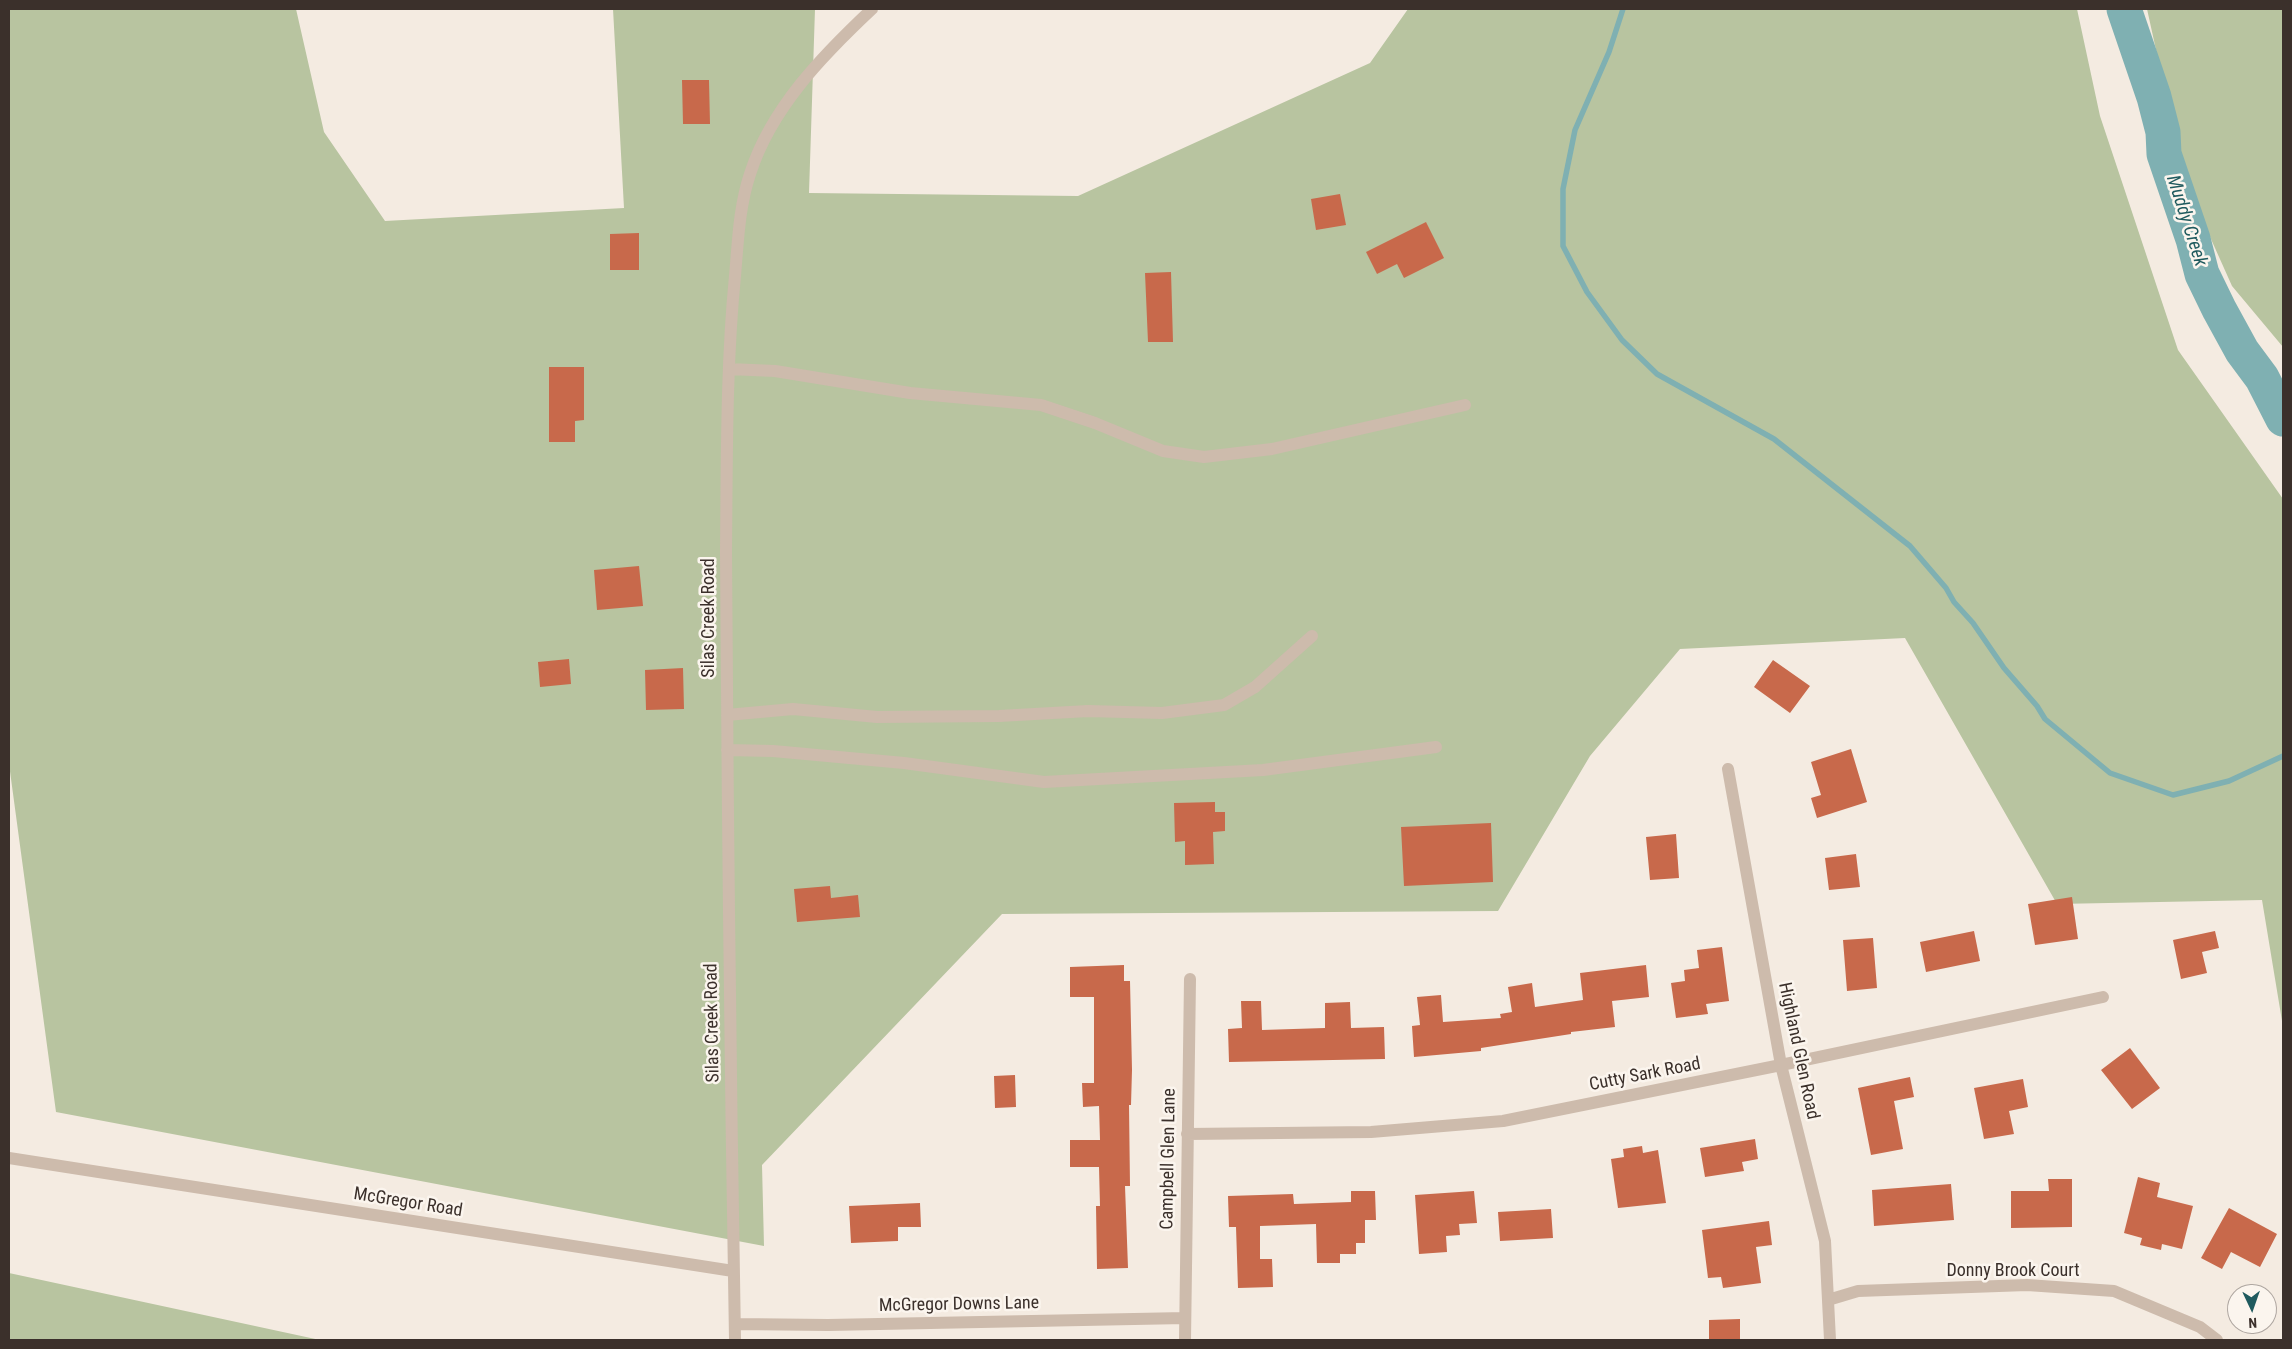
<!DOCTYPE html>
<html>
<head>
<meta charset="utf-8">
<style>
	body { margin:0 }
	#map { position:relative; width:2292px; height:1349px; overflow:hidden; background:#f4ebe1; font-family:"Roboto Condensed",sans-serif }
	canvas { display:block }
	.frame { position:absolute; inset:0; border:10px solid #3b302b; pointer-events:none }
	.north { position:absolute; left:2227px; top:1284px; width:50px; height:50px; box-sizing:border-box; background:#fbf5ee; border:1px solid #aea6a0; border-radius:50%; rotate:177deg; font-size:14px; font-weight:700; line-height:20px; text-align:center; color:#3b302b }
	.north::after { content:''; display:block; margin:auto; width:18px; height:22px; background:#1f5a5e; clip-path:polygon(50% 0,100% 100%,50% 72%,0 100%) }
</style>
</head>
<body>
<div id="map">
<canvas width="2292" height="1349"></canvas>
<div class="frame"></div>
<div class="north">N</div>
</div>
<script>
const ctx = document.querySelector('canvas').getContext('2d');
ctx.lineJoin = 'round';
function paint(path, color) { ctx.fillStyle = color; ctx.fill(path, 'evenodd'); }
function stroke(path, color, width, dash) { ctx.strokeStyle = color; ctx.lineWidth = width; ctx.lineCap = dash ? 'butt' : 'round'; ctx.setLineDash(dash || []); ctx.stroke(path); }
function write(font, color, halo, rows, align = 'center') {
  ctx.font = font + ' "Roboto Condensed",sans-serif'; ctx.lineWidth = 5; ctx.setLineDash([]); ctx.textBaseline = 'middle'; ctx.strokeStyle = halo; ctx.fillStyle = color; for (const [text, x, y, turn = 0] of rows) {
    ctx.save(); ctx.translate(x, y); ctx.rotate((+turn || 0) * Math.PI / 180); ctx.textAlign = isNaN(turn) ? turn : align; if (halo) ctx.strokeText(text, 0, 0); ctx.fillText(text, 0, 0); ctx.restore();
  }
}
paint(new Path2D(`
	M9,9H296L324,132L385,221L624,208L613,9H815L809,193L1078,196L1370,63L1408,9H2077L2100,116L2178,350L2283,499V1027L2262,900L2057,904L1905,638L1680,649L1590,756L1498,911L1002,914L762,1165L764,1246L56,1112L9,764Z
	M2147,9H2283V347L2232,286L2185,181Z
	M9,1273L320,1340H9Z`), '#b8c4a0');
stroke(new Path2D(`
	M1623,9L1609,52L1575,130L1563,189V246L1587,292L1622,340L1657,374L1774,439L1910,546L1946,588L1954,602L1973,623L2004,668L2037,706L2045,719L2110,773L2173,795L2229,781L2283,756`), '#7fb0b2', 5.5);
stroke(new Path2D(`
	M2124,9L2154,97L2163,132L2164,154L2193,239L2202,274L2219,309L2242,351L2262,378L2283,419`), '#7fb0b2', 35);
paint(new Path2D(`
	M682,80H709L710,124H683Z
	M1340,194L1346,225L1316,230L1311,199Z
	M1426,222L1444,258L1404,278L1397,264L1377,274L1366,252Z
	M639,233V270H610V234Z
	M1171,272L1173,342H1148L1145,273Z
	M549,367H584V420L575,421V442H549Z
	M639,566L643,606L597,610L594,570Z
	M569,659L571,684L540,687L538,662Z
	M1773,660L1810,686L1790,713L1754,687Z
	M683,668L684,709L646,710L645,670Z
	M1851,749L1867,802L1817,818L1811,798L1821,795L1811,762Z
	M1215,802V812H1225V831L1213,832L1214,864L1185,865V841L1175,842L1174,803Z
	M1491,823L1493,882L1404,886L1401,827Z
	M1676,834L1679,878L1650,880L1646,837Z
	M1856,854L1860,887L1829,890L1825,858Z
	M830,886L831,898L858,895L860,917L797,922L794,889Z
	M2072,897L2078,939L2035,945L2028,904Z
	M1974,931L1980,961L1926,972L1920,942Z
	M2215,931L2219,948L2202,952L2207,973L2181,979L2173,940Z
	M1873,938L1877,988L1847,991L1843,940Z
	M1722,947L1729,1001L1706,1004L1708,1014L1676,1018L1671,983L1685,981L1684,970L1699,968L1697,950Z
	M1124,965V981H1130L1132,1070L1131,1105H1129L1130,1186H1125L1128,1268L1097,1269L1096,1206H1100L1099,1167H1070V1140H1100L1099,1106L1083,1107L1082,1083H1094V997H1070V967Z
	M1646,965L1649,997L1612,1001L1615,1027L1571,1032V1034L1481,1048V1051L1414,1057L1412,1026L1420,1025L1417,997L1441,995L1443,1022L1501,1018L1500,1014L1512,1012L1508,987L1532,983L1535,1007L1583,1000L1580,973Z
	M1241,1001H1261L1262,1030L1325,1028V1003L1350,1002L1351,1028L1384,1027L1385,1059L1229,1062L1228,1029L1242,1028Z
	M2130,1048L2160,1088L2132,1109L2101,1070Z
	M1015,1075L1016,1107L995,1108L994,1076Z
	M1910,1077L1914,1097L1894,1101L1903,1149L1871,1155L1858,1088Z
	M2023,1079L2028,1107L2009,1111L2014,1134L1984,1139L1974,1088Z
	M1755,1139L1758,1159L1742,1162L1744,1171L1705,1177L1700,1148Z
	M1642,1146L1643,1153L1658,1150L1666,1203L1618,1208L1611,1159L1624,1157L1623,1149Z
	M2138,1177L2160,1183L2157,1197L2193,1206L2182,1249L2162,1244L2161,1250L2140,1245L2142,1238L2124,1233Z
	M2048,1179H2072V1227L2011,1228V1191H2049Z
	M1951,1184L1954,1220L1874,1226L1872,1190Z
	M1351,1191H1375L1376,1220H1365V1243H1356V1254H1340V1263H1317L1316,1224L1260,1226V1259H1272L1273,1287L1238,1288L1236,1227H1229L1228,1196L1293,1194L1294,1204L1351,1202Z
	M1474,1191L1477,1223L1459,1224L1460,1235L1446,1236L1447,1252L1419,1254L1415,1195Z
	M920,1203L921,1227H898V1241L851,1243L849,1206Z
	M2229,1208L2277,1234L2260,1267L2231,1252L2222,1269L2201,1258Z
	M1551,1209L1553,1238L1500,1241L1498,1212Z
	M1769,1221L1772,1245L1756,1247L1761,1283L1723,1288L1721,1277L1708,1278L1702,1230Z
	M1740,1319V1340H1709V1320Z`), '#c8694b');
stroke(new Path2D(`
	M729,369L775,371L910,393L1041,405L1095,423L1163,451L1204,457L1272,449L1465,405
	M727,715L793,709L877,717L999,716L1088,711L1162,713L1224,705L1255,687L1312,636
	M727,750L773,751L904,763L1044,782L1263,770L1436,747
	M1728,769L1781,1065L1825,1241L1830,1340
	M1187,1134L1371,1132L1503,1121L1781,1065L2103,997
	M9,1158L733,1271
	M1828,1300L1858,1291L2027,1285L2114,1291L2200,1327L2217,1340
	M735,1324L828,1325L1185,1318
	M735,1340C732,1197 731,1055 729,912C728,792 726,672 726,552C727,460 726,368 735,276C738,242 739,207 750,174C771,108 823,55 872,9
	M1185,1340L1190,979`), '#cdbbac', 12);
write('18px', '#3b302b', '#fbf5ee', [
	["Silas Creek Road",709,618,-90],
	["Silas Creek Road",713,1023,-91],
	["Highland Glen Road",1798,1051,78],
	["Cutty Sark Road",1645,1075,-11],
	["Campbell Glen Lane",1169,1159,-89],
	["McGregor Road",408,1203,9],
	["Donny Brook Court",2013,1271],
	["McGregor Downs Lane",959,1305,-1]
]);
write('italic 19px', '#1f5a5e', '#fbf5ee', [
	["Muddy Creek",2186,221,72]
]);
</script>
</body>
</html>
